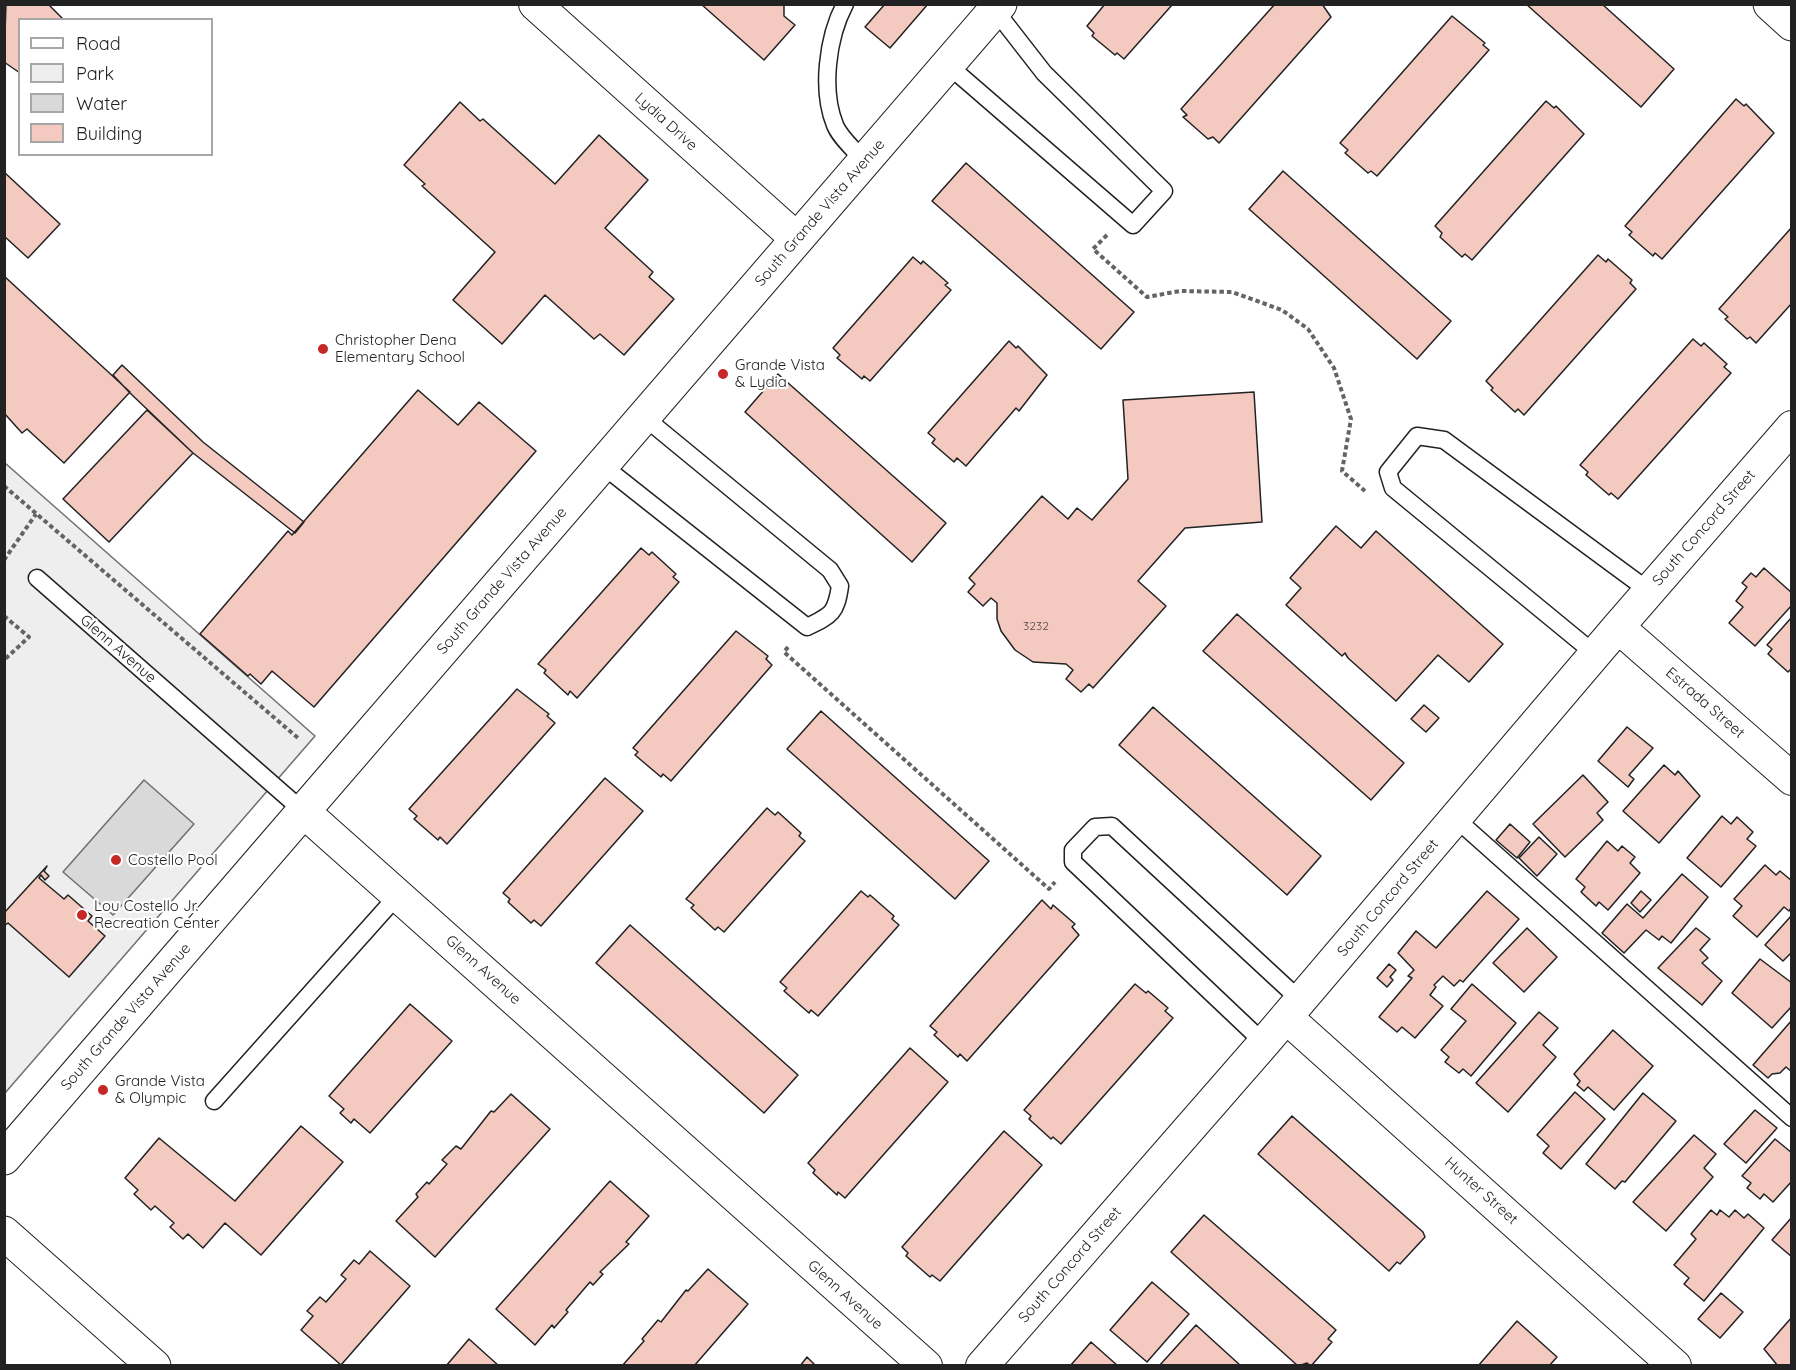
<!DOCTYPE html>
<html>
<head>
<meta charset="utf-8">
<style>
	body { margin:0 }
	#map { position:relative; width:1796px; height:1370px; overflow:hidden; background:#fff; font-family:Quicksand,sans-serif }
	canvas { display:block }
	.frame { position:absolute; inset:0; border:6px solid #222; pointer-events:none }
	.legend { position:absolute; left:18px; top:18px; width:195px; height:138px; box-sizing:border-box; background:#fff; border:2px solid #a7a7a7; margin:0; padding:8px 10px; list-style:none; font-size:18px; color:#222 }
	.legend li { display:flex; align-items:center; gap:12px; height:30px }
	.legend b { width:30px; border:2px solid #a7a7a7 }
</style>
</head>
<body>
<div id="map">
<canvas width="1796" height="1370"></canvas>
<div class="frame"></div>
<ul class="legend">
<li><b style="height:8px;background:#fff"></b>Road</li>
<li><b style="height:16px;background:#eee"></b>Park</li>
<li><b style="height:16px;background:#d9d9d9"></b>Water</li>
<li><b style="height:16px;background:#f3c9c0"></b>Building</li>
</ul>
</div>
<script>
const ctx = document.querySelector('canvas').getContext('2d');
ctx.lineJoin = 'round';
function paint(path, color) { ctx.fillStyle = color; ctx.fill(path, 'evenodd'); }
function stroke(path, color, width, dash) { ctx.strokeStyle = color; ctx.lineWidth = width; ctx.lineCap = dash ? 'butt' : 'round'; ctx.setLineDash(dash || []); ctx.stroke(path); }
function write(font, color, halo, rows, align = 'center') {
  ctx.font = font + ' Quicksand,sans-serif'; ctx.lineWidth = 4.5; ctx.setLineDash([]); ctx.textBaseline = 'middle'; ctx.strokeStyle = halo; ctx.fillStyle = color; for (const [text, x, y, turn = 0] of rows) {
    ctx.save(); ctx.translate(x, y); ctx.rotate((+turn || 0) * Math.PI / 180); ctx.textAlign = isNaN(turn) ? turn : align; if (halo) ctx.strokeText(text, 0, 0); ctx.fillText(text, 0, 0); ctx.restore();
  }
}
const green = new Path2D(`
	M5,463L315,736L5,1093L4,463Z`);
paint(green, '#eee');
stroke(green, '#6f6f6f', 1.5);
const water = new Path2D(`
	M144,780L194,824L113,915L63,872Z`);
paint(water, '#d9d9d9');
stroke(water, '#6f6f6f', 1.5);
const building = new Path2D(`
	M6,4H48L64,20H20V73L4,62Z
	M701,4H784V16L795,25L764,60Z
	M885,4H928L890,48L865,27Z
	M1105,4H1175L1172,5L1124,59L1117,53L1115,55L1092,36L1094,33L1087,26Z
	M1275,4H1322L1331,17L1219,143L1213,137L1208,139L1183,117L1187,115L1181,109Z
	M1526,4H1602L1674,69L1641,107Z
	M1452,16L1485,43L1483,45L1489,50L1377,176L1371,171L1368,173L1345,153L1348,150L1340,143Z
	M1736,99L1744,106L1746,104L1774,133L1662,259L1655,253L1653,256L1629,235L1632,232L1625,226Z
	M1546,101L1554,108L1556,106L1584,134L1472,260L1465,254L1462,257L1440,237L1442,233L1435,226Z
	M460,102L480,121L483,119L555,184L599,135L648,180L605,228L653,272L649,277L674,299L624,355L600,334L594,339L545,295L502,344L453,300L495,252L422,186L425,184L404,165Z
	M966,163L1134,312L1101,349L932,201Z
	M1283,171L1451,321L1417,359L1249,209Z
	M4,172L60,224L28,258L4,236Z
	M1792,227V303L1756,343L1750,337L1747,339L1725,319L1728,317L1719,309Z
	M1598,255L1606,262L1608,259L1632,280L1630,283L1636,289L1524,415L1518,409L1515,412L1491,390L1493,388L1486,381Z
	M913,257L921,264L923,261L948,283L945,285L951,290L870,381L864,376L862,379L837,358L840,355L833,348Z
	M4,276L130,392L64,463L27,429L22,433L4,413Z
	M1693,339L1701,346L1704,343L1727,364L1724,367L1731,373L1618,499L1611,493L1609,495L1586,475L1588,472L1580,465Z
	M1009,341L1016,348L1018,346L1047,375L1019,411L1016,408L966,466L957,458L954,462L932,443L935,439L928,433Z
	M122,365L203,442L304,522L295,533L193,453L130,393L113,375Z
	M778,374L946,523L912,562L745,412Z
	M418,390L458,425L479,402L536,451L314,707L272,671L261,684L250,674L248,676L200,634L288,531L292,535Z
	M1254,392L1262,522L1185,528L1138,581L1166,606L1093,688L1089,684L1081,692L1066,679L1073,670L1066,664L1033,662L1015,650L1001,631L997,619V603L991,598L983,606L968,592L975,584L969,578L1042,496L1068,519L1077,508L1092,520L1128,479L1123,400Z
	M147,410L193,453L109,542L63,499Z
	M1336,526L1361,548L1376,531L1503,644L1469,682L1438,655L1396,701L1348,658L1345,653L1342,656L1286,605L1301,588L1290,578Z
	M641,548L649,555L652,552L676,574L673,577L679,582L577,698L570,691L568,695L544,673L546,670L538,664Z
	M1764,568L1792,593V605L1755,646L1729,623L1743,607L1736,601L1747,587L1742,583L1751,573L1756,577Z
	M1237,614L1404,763L1371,800L1203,651Z
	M1792,617V668L1788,672L1768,654L1772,649L1767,645Z
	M736,631L768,656L766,659L772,665L671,781L663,774L661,777L635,755L638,752L633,748Z
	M517,689L549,714L547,716L555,723L447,844L440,837L438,840L414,819L417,816L409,809Z
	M1424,705L1439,718L1426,732L1411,719Z
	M1153,707L1321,856L1287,895L1119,745Z
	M821,711L989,861L955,899L787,749Z
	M1627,727L1653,748L1629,775L1634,779L1628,787L1598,761Z
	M1664,765L1675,775L1678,771L1700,796L1659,843L1623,811Z
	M1583,775L1608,802L1597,813L1603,820L1565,857L1533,824Z
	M605,778L643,811L541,926L534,920L531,923L508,902L510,899L503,893Z
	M767,808L775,815L778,812L801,833L799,836L805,841L724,932L718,927L715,930L691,908L694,905L686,899Z
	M1722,816L1731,824L1737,817L1753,832L1747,839L1756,846L1721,887L1687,858Z
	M1510,824L1530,842L1517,858L1496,840Z
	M1539,837L1557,854L1537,876L1519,858Z
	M1607,841L1618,851L1622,846L1635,857L1630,863L1640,873L1608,910L1599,902L1596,906L1581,892L1585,887L1576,879Z
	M1765,865L1776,875L1780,871L1792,881V907L1789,911L1784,907L1757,937L1733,916L1742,906L1734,899Z
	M47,866L44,871L49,876L45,880L41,875L39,878L64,899L68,895L92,916L88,921L105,936L69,977L8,923L4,926V913Z
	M1682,874L1708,897L1671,943L1662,936L1659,940L1646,930L1624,953L1602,933L1627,904L1643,918Z
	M861,891L868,897L870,895L894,916L892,919L899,925L818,1016L811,1010L809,1013L784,991L787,988L780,982Z
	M1487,891L1519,919L1463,982L1460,980L1454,986L1443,976L1434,985L1436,987L1430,995L1443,1006L1415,1038L1402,1027L1397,1032L1379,1017L1412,978L1408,976L1414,970L1398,953L1416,931L1436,948Z
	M1641,891L1651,900L1640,912L1631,903Z
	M1042,900L1051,909L1053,905L1075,924L1072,927L1079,935L967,1061L960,1054L958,1057L934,1035L937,1032L930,1026Z
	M1792,915V952L1783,961L1765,945Z
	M630,925L798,1075L764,1113L596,963Z
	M1527,928L1557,957L1524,992L1493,963Z
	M1696,928L1710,939L1700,950L1708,958L1702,963L1722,981L1702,1005L1658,968Z
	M1760,959L1792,983V1006L1772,1028L1732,993Z
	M1389,964L1396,970L1390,977L1393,980L1387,987L1377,978Z
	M1135,984L1146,993L1148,991L1168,1008L1165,1011L1173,1018L1061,1144L1053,1137L1051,1139L1029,1119L1031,1116L1024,1110Z
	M1472,984L1516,1023L1471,1076L1463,1069L1459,1073L1445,1062L1449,1057L1441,1050L1466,1021L1451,1009Z
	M410,1004L452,1041L370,1133L354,1119L351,1123L340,1113L344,1109L329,1096Z
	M1539,1012L1558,1028L1543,1045L1556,1057L1508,1112L1476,1083Z
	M1792,1020V1072L1786,1067L1780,1073L1772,1074L1768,1078L1753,1065Z
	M1613,1030L1653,1066L1614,1110L1588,1087L1584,1091L1577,1085L1580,1081L1574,1074Z
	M910,1048L948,1082L845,1198L838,1192L837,1195L813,1173L815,1170L808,1163Z
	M1575,1092L1605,1119L1561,1169L1543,1153L1549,1146L1537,1135Z
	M1643,1093L1676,1121L1625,1182L1622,1181L1615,1189L1586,1164Z
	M511,1094L550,1129L435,1257L396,1221L418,1197L416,1194L427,1182L429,1184L447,1164L442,1160L456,1146L461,1149L491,1111L494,1112Z
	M1755,1110L1777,1128L1746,1163L1724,1144Z
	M1292,1116L1423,1232L1425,1237L1400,1264L1397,1262L1389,1271L1258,1154Z
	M301,1126L343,1162L261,1255L225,1223L203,1248L188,1234L183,1239L170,1227L174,1223L155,1206L151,1210L134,1194L138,1190L125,1178L159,1138L235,1201Z
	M1004,1131L1042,1165L940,1281L932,1275L930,1277L906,1256L908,1253L902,1247Z
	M1694,1135L1716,1154L1704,1168L1713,1177L1666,1231L1633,1202Z
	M1775,1139L1792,1153V1181L1773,1202L1764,1194L1760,1199L1747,1188L1751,1183L1742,1176Z
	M610,1181L649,1216L626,1242L629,1244L600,1272L603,1274L593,1285L590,1282L566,1310L568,1312L554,1328L552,1325L535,1345L496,1309Z
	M1711,1210L1717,1215L1720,1210L1729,1217L1735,1210L1744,1218L1748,1214L1764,1228L1704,1301L1684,1284L1689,1278L1674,1265L1696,1239L1691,1234Z
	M1204,1215L1336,1330L1328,1339L1332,1342L1311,1366L1307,1363L1298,1366L1171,1252Z
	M1792,1217V1257L1772,1240Z
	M370,1251L410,1286L341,1365L301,1330L313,1316L307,1311L320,1297L326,1302L346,1279L341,1275L354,1260L359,1264Z
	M708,1269L748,1304L694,1366H622L644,1341L642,1339L658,1320L661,1322L686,1290L688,1291Z
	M1152,1282L1189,1314L1147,1362L1110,1330Z
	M1721,1293L1743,1312L1720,1338L1698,1319Z
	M1792,1317V1366H1778L1764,1349Z
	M1517,1321L1557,1357L1549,1366H1478Z
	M1196,1325L1241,1366H1159Z
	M469,1339L499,1366H446Z
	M1091,1342L1118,1366H1070Z
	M807,1357L816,1366H800Z`);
paint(building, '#f3c9c0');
stroke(building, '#222', 1.5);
const lane = new Path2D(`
	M845,4C827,38 821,91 835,125C840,138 856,151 864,161
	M948,65L1133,225L1164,191L1044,73L995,10
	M602,465L807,627C832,615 836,613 840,586L830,570L644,417
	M37,578L303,811
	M1595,654L1393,488L1388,472L1417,436L1444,440L1649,591
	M1455,818L1792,1118
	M1264,1043L1073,862V850L1095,827L1112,826L1301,1001
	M214,1101L398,895`);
const street = new Path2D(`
	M535,4L797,239
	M1618,627L1792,779
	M303,811L926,1366
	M1286,1017L1675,1366
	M982,1366L1264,1043L1618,627L1792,427`);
const secondary = new Path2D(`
	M1770,4L1792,24
	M4,1158L1000,4
	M4,1233L154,1366`);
stroke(lane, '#222', 19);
stroke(street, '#222', 34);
stroke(secondary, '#222', 35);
stroke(new Path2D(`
	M1107,235L1093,249L1147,297L1180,291L1232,292L1282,310L1308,329L1334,368L1351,419L1342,471L1365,491
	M4,486L298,738
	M4,560L36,514
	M4,616L29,637L4,660
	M788,647L784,652L1049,889L1055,882`), '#646464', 4, [4.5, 3]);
stroke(lane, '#fff', 16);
stroke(street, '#fff', 32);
stroke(secondary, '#fff', 33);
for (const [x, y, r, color] of [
	[323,349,6,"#c62828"],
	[723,374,6,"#c62828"],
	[116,860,6,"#c62828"],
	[82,915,6,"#c62828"],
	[103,1090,6,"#c62828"]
]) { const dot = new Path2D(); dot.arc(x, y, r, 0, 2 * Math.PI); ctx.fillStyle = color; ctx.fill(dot); stroke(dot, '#fff', 2); }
write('12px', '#564c4a', null, [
	["3232",1036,626]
]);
write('15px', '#222', '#fff', [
	["Lydia Drive",666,122,42],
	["South Grande Vista Avenue",820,213,-49],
	["South Concord Street",1704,528,-49],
	["South Grande Vista Avenue",502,581,-49],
	["Glenn Avenue",118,649,41],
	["Estrada Street",1705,703,41],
	["South Concord Street",1388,898,-50],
	["Glenn Avenue",483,970,42],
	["South Grande Vista Avenue",126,1017,-49],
	["Hunter Street",1481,1191,42],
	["South Concord Street",1070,1265,-49],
	["Glenn Avenue",845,1295,42]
]);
write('15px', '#222', '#fff', [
	["Christopher Dena",335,340],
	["Elementary School",335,357],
	["Grande Vista",735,365],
	["& Lydia",735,382],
	["Costello Pool",128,860],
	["Lou Costello Jr.",94,906],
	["Recreation Center",94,923],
	["Grande Vista",115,1081],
	["& Olympic",115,1098]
], 'left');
</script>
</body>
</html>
